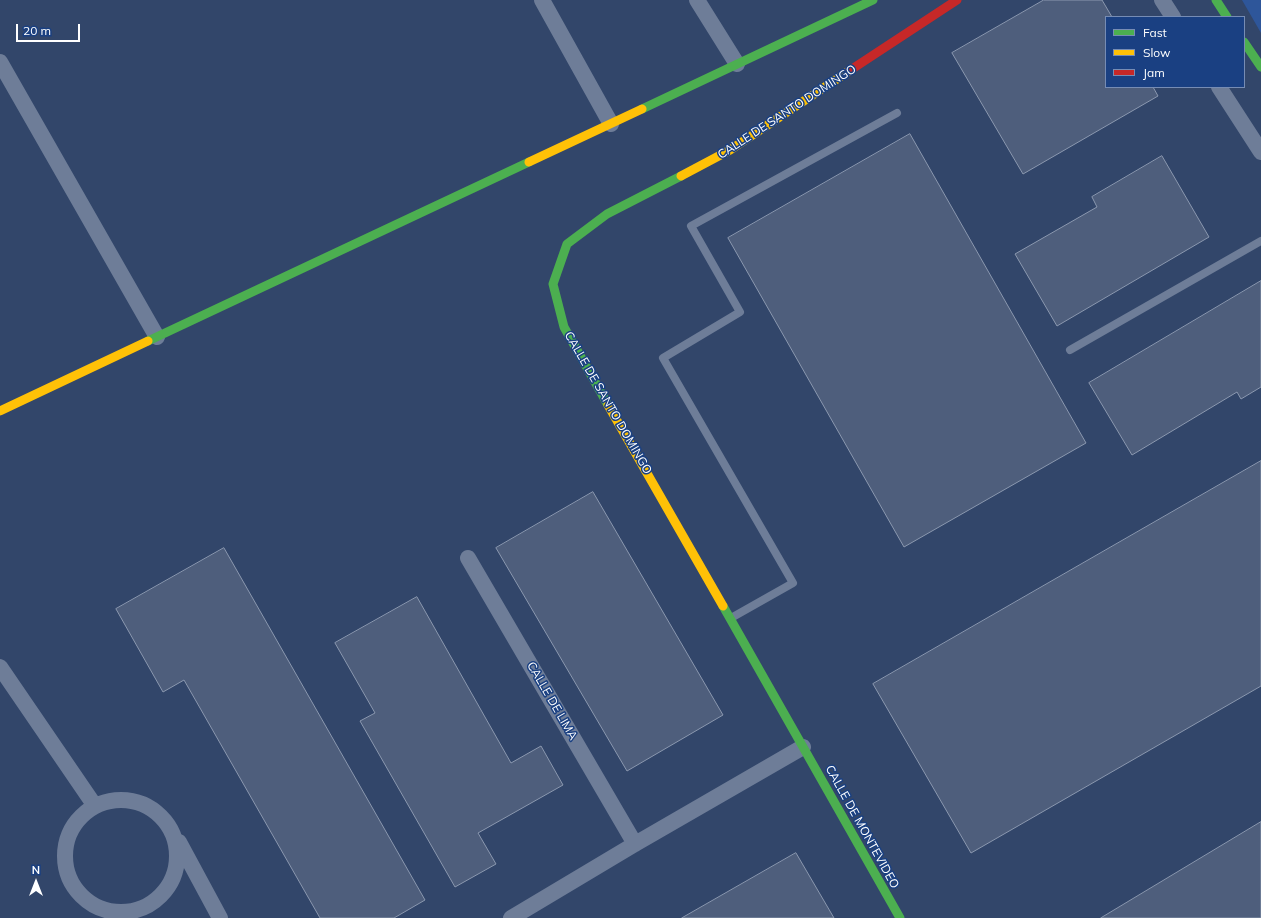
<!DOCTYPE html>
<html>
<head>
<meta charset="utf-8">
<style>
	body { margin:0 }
	#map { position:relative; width:1261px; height:918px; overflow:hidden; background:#32466a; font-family:Mulish,sans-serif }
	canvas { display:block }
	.legend { position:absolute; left:1105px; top:16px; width:140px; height:72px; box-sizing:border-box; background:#1a4082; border:1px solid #768cb4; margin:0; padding:5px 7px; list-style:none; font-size:12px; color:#fff }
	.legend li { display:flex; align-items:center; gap:8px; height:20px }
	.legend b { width:20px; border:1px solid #768cb4 }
	.north { position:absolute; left:16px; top:862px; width:40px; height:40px; -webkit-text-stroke:3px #1a4082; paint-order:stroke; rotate:0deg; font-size:11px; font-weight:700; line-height:16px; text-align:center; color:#fff }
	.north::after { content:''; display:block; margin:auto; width:14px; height:18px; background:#fff; clip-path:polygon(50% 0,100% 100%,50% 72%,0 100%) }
	.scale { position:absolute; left:16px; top:24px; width:64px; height:18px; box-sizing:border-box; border:2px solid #fff; border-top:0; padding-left:5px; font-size:12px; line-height:14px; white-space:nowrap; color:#fff; -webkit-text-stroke:3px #1a4082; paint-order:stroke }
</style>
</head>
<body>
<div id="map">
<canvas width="1261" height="918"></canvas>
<ul class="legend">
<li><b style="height:5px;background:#4caf50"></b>Fast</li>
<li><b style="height:5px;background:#ffc107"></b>Slow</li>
<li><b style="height:5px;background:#c62828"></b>Jam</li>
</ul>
<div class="north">N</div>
<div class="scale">20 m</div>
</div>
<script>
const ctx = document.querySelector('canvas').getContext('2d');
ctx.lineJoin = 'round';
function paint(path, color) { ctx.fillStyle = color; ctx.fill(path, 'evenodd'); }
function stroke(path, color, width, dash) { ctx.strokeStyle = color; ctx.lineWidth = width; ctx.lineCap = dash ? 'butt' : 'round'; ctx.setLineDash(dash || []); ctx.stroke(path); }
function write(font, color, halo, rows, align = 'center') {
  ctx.font = font + ' Mulish,sans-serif'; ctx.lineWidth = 3; ctx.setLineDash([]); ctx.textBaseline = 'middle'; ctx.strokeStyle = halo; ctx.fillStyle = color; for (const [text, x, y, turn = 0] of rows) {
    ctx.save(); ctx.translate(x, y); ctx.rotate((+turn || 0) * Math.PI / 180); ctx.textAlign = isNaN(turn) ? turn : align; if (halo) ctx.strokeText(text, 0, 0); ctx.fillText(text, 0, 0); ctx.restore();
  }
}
paint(new Path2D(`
	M1242,0H1261V33Z`), '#2e569a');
const building = new Path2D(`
	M1044,0H1102L1112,17H1106V87H1153L1158,96L1023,174L952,53Z
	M910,134L1086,443L904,547L728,238Z
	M1162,156L1209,237L1057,326L1015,254L1097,207L1092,197Z
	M1261,281V387L1241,399L1237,392L1132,455L1089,383Z
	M1261,461V686L971,853L873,684Z
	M593,492L723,715L627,771L496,548Z
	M224,548L425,900L394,918H320L184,680L163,692L116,609Z
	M417,597L511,763L541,746L563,785L478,833L496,864L455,887L360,721L375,713L335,643Z
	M1261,822V918H1101Z
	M796,853L834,918H682Z`);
paint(building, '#4e5e7c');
stroke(building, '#8b98af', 1);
stroke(new Path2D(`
	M1070,350L1261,241
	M731,618L793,583L663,358L740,312L691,226L897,113`), '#6e7d98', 8);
stroke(new Path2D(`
	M542,0L611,124
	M697,0L737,64
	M1162,0L1173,17
	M0,62L157,337
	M1219,87L1261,152
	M468,558L635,844
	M0,667L95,806
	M65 856a56 56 0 1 1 112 0a56 56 0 1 1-112 0Z
	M179,842L220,918
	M511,918L635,844L803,747`), '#6e7d98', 16);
stroke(new Path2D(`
	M1216,0L1227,17
	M1244,42L1261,67
	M642,109L873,0
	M148,341L529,162
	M608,405L564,327L553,284L567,244L607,214L681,176
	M723,606L900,918`), '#4caf50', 9);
stroke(new Path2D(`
	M529,162L642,109
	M681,176L730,150L849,71
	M608,405L723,606
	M0,411L148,341`), '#ffc107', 9);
stroke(new Path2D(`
	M849,71L957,0`), '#c62828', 9);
write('12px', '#fff', '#1a4082', [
	["CALLE DE SANTO DOMINGO",787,112,-33],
	["CALLE DE SANTO DOMINGO",608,403,60],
	["CALLE DE LIMA",552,701,60],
	["CALLE DE MONTEVIDEO",862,827,61]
]);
</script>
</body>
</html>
